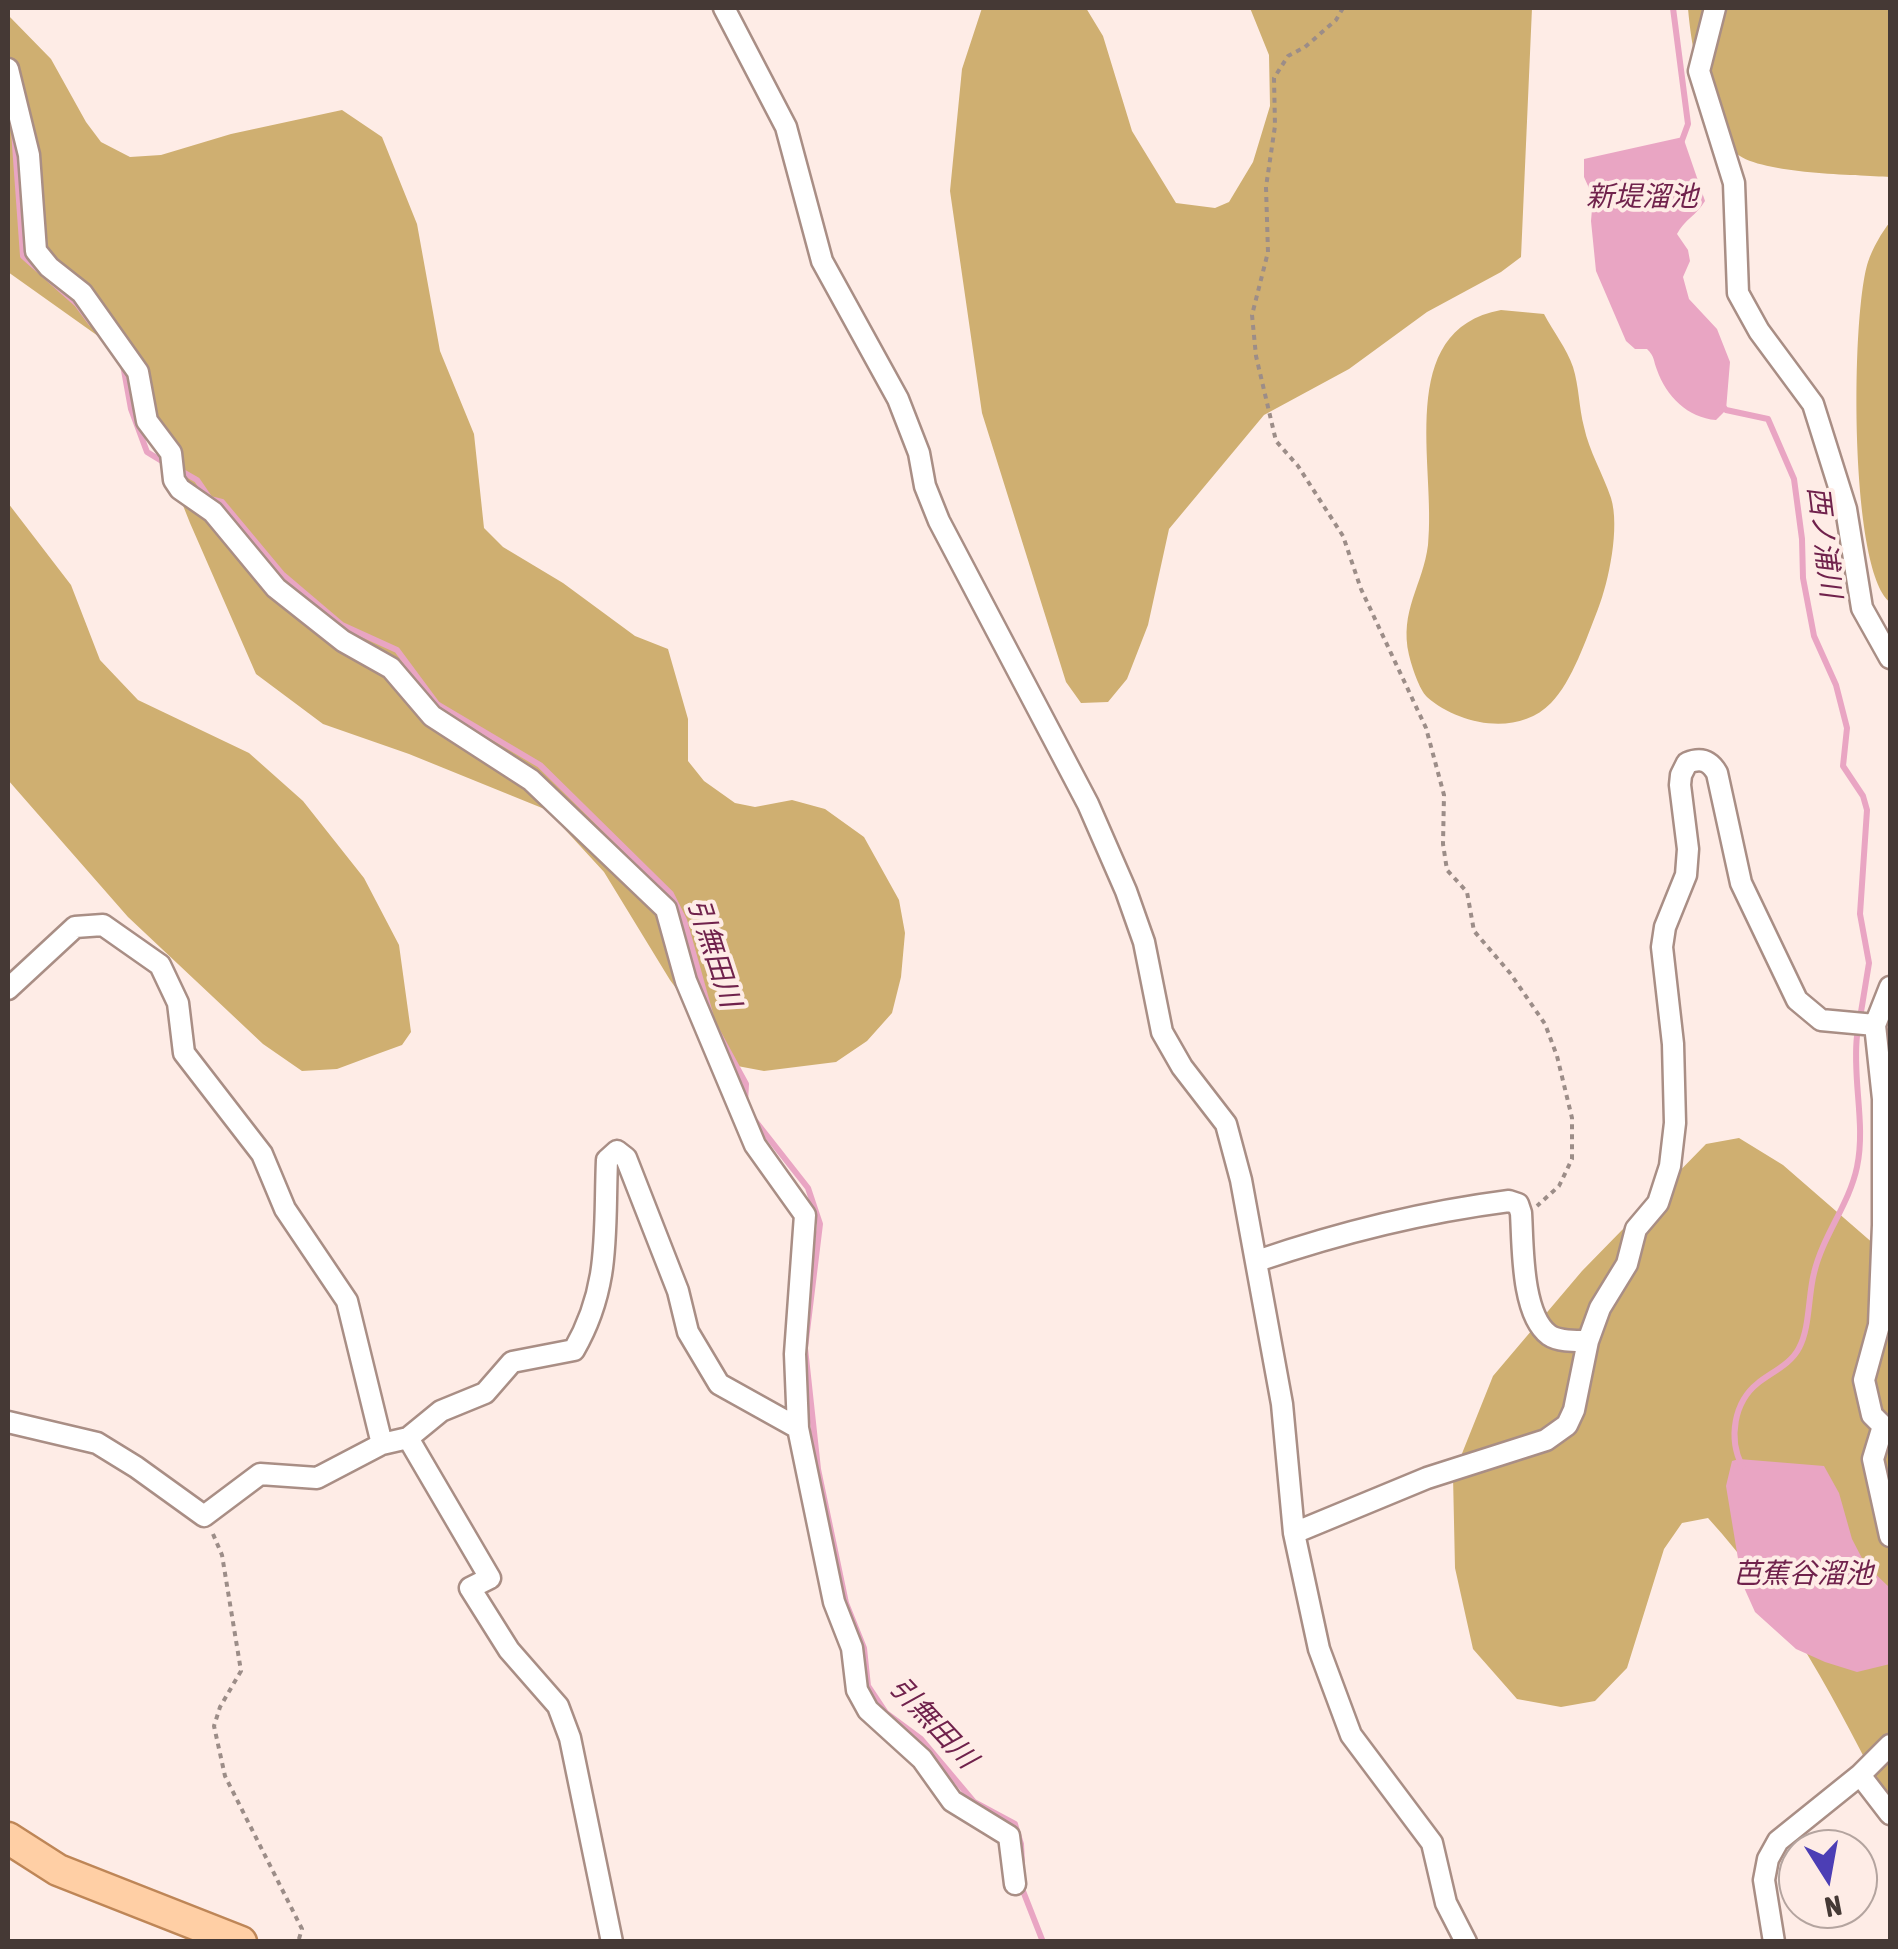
<!DOCTYPE html>
<html>
<head>
<meta charset="utf-8">
<style>
	body { margin:0 }
	#map { position:relative; width:1898px; height:1949px; overflow:hidden; background:#feece6; font-family:"Asap Condensed",sans-serif }
	canvas { display:block }
	.frame { position:absolute; inset:0; border:10px solid #453935; pointer-events:none }
	.north { position:absolute; left:1778px; top:1829px; width:100px; height:100px; box-sizing:border-box; background:#feece6; border:2px solid #b4a49f; border-radius:50%; rotate:169deg; font-size:28px; font-weight:700; line-height:40px; text-align:center; color:#453935 }
	.north::after { content:''; display:block; margin:auto; width:35px; height:45px; background:#4c3eb5; clip-path:polygon(50% 0,100% 100%,50% 72%,0 100%) }
</style>
</head>
<body>
<div id="map">
<canvas width="1898" height="1949"></canvas>
<div class="frame"></div>
<div class="north">N</div>
</div>
<script>
const ctx = document.querySelector('canvas').getContext('2d');
ctx.lineJoin = 'round';
function paint(path, color) { ctx.fillStyle = color; ctx.fill(path, 'evenodd'); }
function stroke(path, color, width, dash) { ctx.strokeStyle = color; ctx.lineWidth = width; ctx.lineCap = dash ? 'butt' : 'round'; ctx.setLineDash(dash || []); ctx.stroke(path); }
function write(font, color, halo, rows, align = 'center') {
  ctx.font = font + ' "Asap Condensed","Noto Sans JP",sans-serif'; ctx.lineWidth = 8; ctx.setLineDash([]); ctx.textBaseline = 'middle'; ctx.strokeStyle = halo; ctx.fillStyle = color; for (const [text, x, y, turn = 0] of rows) {
    ctx.save(); ctx.translate(x, y); ctx.rotate((+turn || 0) * Math.PI / 180); ctx.textAlign = isNaN(turn) ? turn : align; if (halo) ctx.strokeText(text, 0, 0); ctx.fillText(text, 0, 0); ctx.restore();
  }
}
paint(new Path2D(`
	M982,8H1086L1103,36L1132,131L1176,203L1215,208L1229,202L1253,162L1270,106L1269,55L1250,8H1532L1521,257L1501,272L1427,312L1349,369L1264,415L1169,529L1148,625L1127,679L1108,702L1081,703L1066,682L982,413L950,191L962,69Z
	M1688,8H1890V177C1857,175 1762,174 1737,154C1705,127 1691,47 1688,8Z
	M8,15L51,59L86,122L101,142L130,157L161,155L231,134L342,110L382,137L417,224L440,351L474,434L484,528L503,547L563,583L635,636L668,649L688,719V761L704,781L735,803L755,807L792,800L825,809L864,837L899,900L905,933L901,977L892,1013L867,1041L836,1062L764,1071L732,1065L670,980L604,872L547,810L409,754L323,724L256,674L190,523L133,380L98,336L8,272Z
	M1890,222V602C1849,569 1851,314 1868,262C1872,249 1882,232 1890,222Z
	M1501,310L1544,314C1553,331 1567,349 1573,367C1579,386 1579,408 1584,427C1589,451 1603,474 1611,498C1620,527 1609,581 1598,609C1587,637 1572,682 1551,703C1518,737 1459,725 1427,697C1419,689 1412,667 1409,655C1399,611 1423,585 1428,545C1437,468 1393,330 1501,310Z
	M8,503L71,585L100,660L138,700L249,753L303,801L364,878L399,945L411,1032L402,1045L380,1053L337,1069L302,1071L263,1044L128,917L8,780Z
	M1739,1138L1783,1165L1890,1258V1808C1839,1707 1785,1602 1708,1518L1682,1523L1664,1549L1627,1668L1595,1701L1561,1707L1517,1699L1473,1649L1455,1568L1453,1476L1493,1376L1582,1271L1706,1144Z`), '#cfaf71');
paint(new Path2D(`
	M1683,137L1705,201C1697,215 1684,220 1677,234L1688,250L1690,261L1683,277L1689,299L1717,329L1730,362L1726,410L1716,420C1688,418 1666,396 1657,370C1653,360 1655,357 1647,349H1635L1626,341L1596,271L1591,221L1593,197L1584,177V159Z
	M1739,1459L1824,1466L1839,1493L1852,1539L1865,1564L1890,1588V1664L1857,1672L1825,1662L1796,1649L1755,1612L1742,1583L1726,1486L1732,1461Z`), '#e9a5c3');
stroke(new Path2D(`
	M1673,8L1688,124L1681,143
	M14,131L23,256L77,304L91,323
	M123,365L131,409L147,452L165,463
	M1722,405L1726,410L1768,419L1794,479L1802,539L1803,578L1814,636L1836,685L1847,728L1843,766L1863,796L1867,810L1860,914L1869,963L1861,1012
	M176,468L197,480L210,499L222,502L282,574L342,625L397,650L437,704L540,765L671,894L684,920L711,1017
	M716,1029L746,1084L745,1103
	M753,1118L808,1188L820,1224L805,1348L818,1469L846,1603L864,1648L868,1686L886,1713L921,1739L974,1802L1015,1824L1021,1844L1022,1864
	M1742,1466C1728,1438 1734,1402 1758,1383C1772,1372 1791,1364 1799,1348C1810,1328 1808,1296 1814,1273C1823,1235 1849,1205 1857,1167C1866,1124 1852,1079 1857,1036
	M1023,1882V1891L1043,1942`), '#e9a5c3', 6);
const street = new Path2D(`
	M724,8L786,127L822,261L898,399L919,453L925,486L939,521L1088,804L1126,891L1144,942L1162,1032L1182,1067L1226,1124L1241,1180L1282,1404L1294,1533L1319,1649L1351,1735L1432,1843L1446,1903L1466,1942
	M1715,8L1699,71L1734,183L1738,293L1759,331L1813,404L1846,509L1862,608L1890,658
	M8,69L29,155L36,251L49,267L82,293L138,372L147,421L171,453L174,480L180,489L213,512L276,588L343,641L391,668L432,716L531,780L666,909L686,981L755,1145L805,1215L795,1354L798,1428L834,1602L852,1648L857,1690L868,1710L922,1759L952,1801L1009,1836L1015,1884
	M1890,987L1875,1025L1883,1099V1225L1879,1325L1864,1380L1872,1415L1883,1426L1890,1428
	M8,989L75,927L103,925L160,965L178,1003L184,1053L262,1154L285,1209L347,1301L382,1444L317,1478L260,1474L204,1516L136,1467L97,1443L8,1422
	M1257,1261C1339,1233 1423,1212 1509,1201L1518,1204L1521,1213C1523,1244 1521,1314 1549,1335C1559,1342 1576,1341 1588,1341
	M1883,1426L1873,1459L1890,1536
	M408,1438L490,1578L470,1588L509,1650L558,1706L570,1738L612,1942
	M382,1444L408,1438L441,1411L485,1393L512,1362L574,1350C611,1286 604,1232 607,1160L617,1151L626,1158L678,1291L688,1332L719,1384L798,1428
	M1294,1533L1427,1478L1546,1440L1567,1425L1574,1410L1588,1341L1600,1308L1627,1264L1636,1229L1658,1203L1670,1166L1675,1123L1673,1044L1662,947L1665,927L1686,875L1688,849L1680,785L1681,775L1687,763C1702,757 1710,761 1717,773L1741,883L1797,1000L1821,1020L1875,1025
	M1860,1775L1890,1814
	M1774,1942L1764,1880L1768,1859L1778,1841L1860,1775L1890,1745`);
const primary = new Path2D(`
	M8,1838L58,1870L241,1942`);
stroke(street, '#a98e85', 25);
stroke(primary, '#be8657', 35);
stroke(new Path2D(`
	M1343,8L1336,20L1305,47L1288,56L1274,78L1275,126L1266,187L1268,252L1252,315L1256,356L1276,441L1298,466L1343,536L1361,589L1426,728L1444,795L1443,844L1447,870L1467,892L1474,931L1510,973L1545,1024L1557,1056L1572,1118V1159L1559,1186L1537,1206
	M213,1534L222,1555L241,1671L220,1707L214,1726L225,1776L302,1929L298,1942`), '#9c8d88', 4, [5, 5]);
stroke(street, '#fff', 20);
stroke(primary, '#ffcfa5', 30);
write('italic 28px', '#70224c', '#feece6', [
	["新堤溜池",1642,197],
	["西ノ浦川",1824,542,83],
	["引無田川",714,953,72],
	["芭蕉谷溜池",1803,1574],
	["引無田川",933,1723,47]
]);
</script>
</body>
</html>
